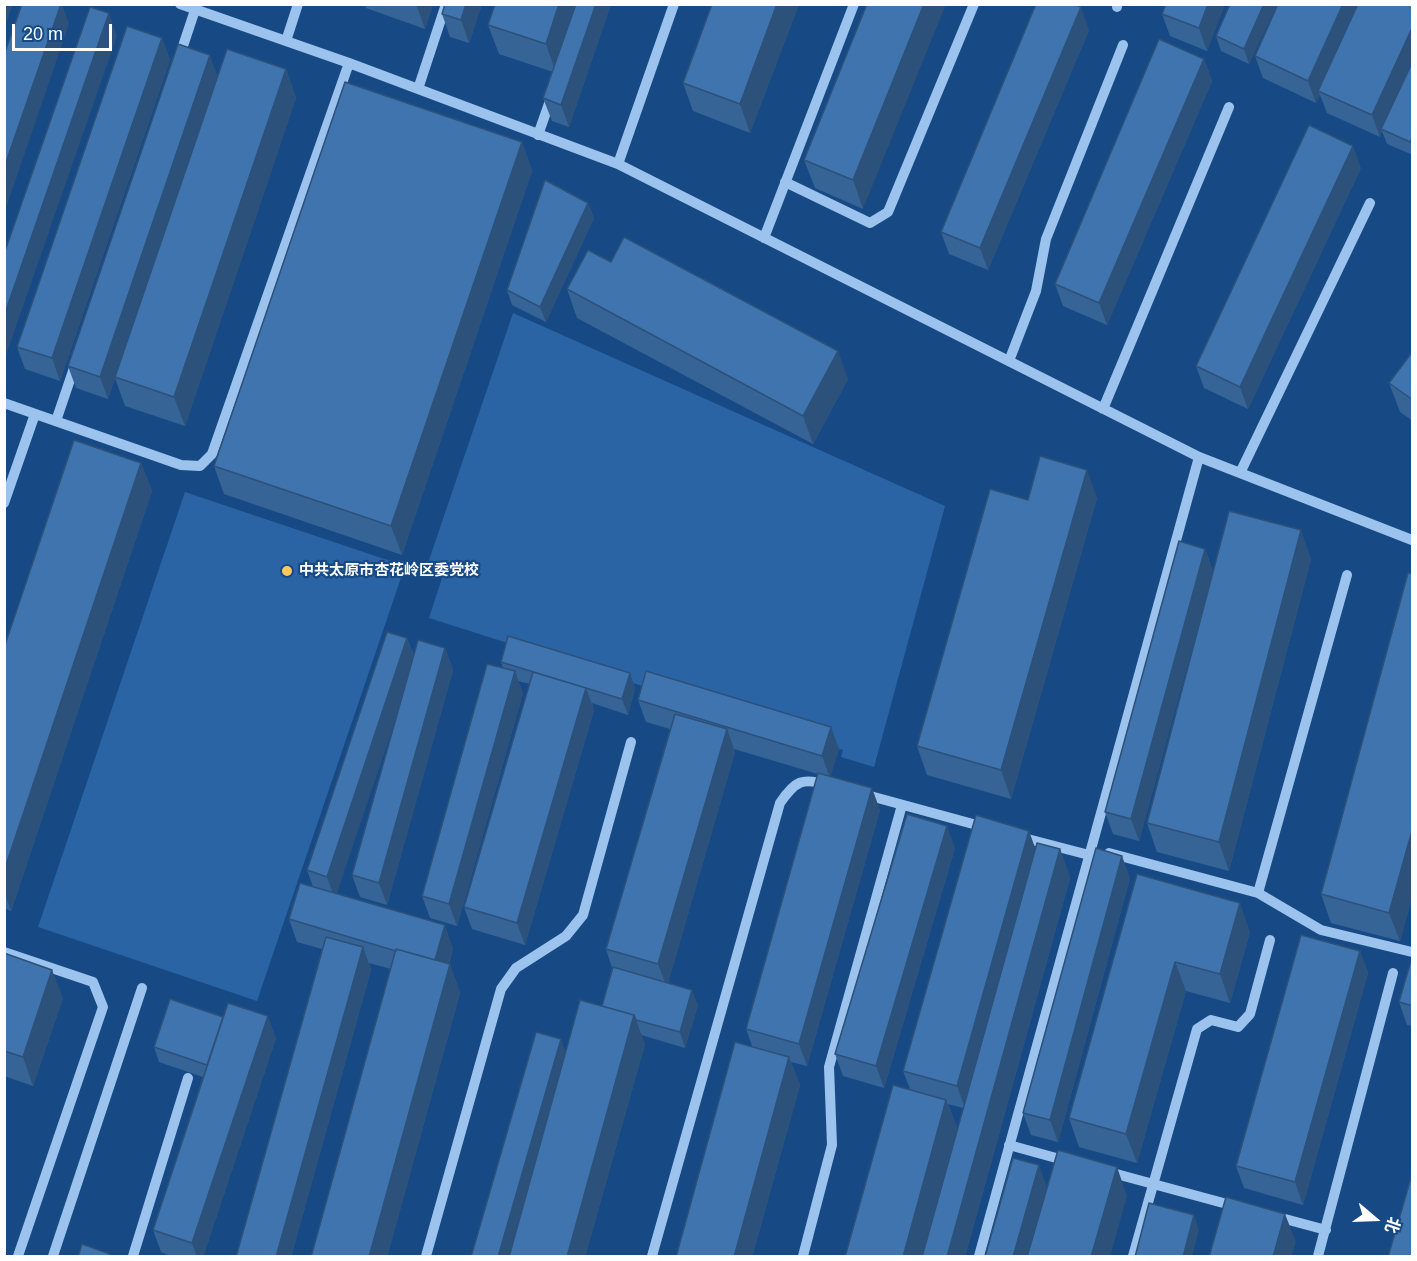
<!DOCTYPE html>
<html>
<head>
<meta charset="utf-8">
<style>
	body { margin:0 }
	#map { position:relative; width:1417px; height:1261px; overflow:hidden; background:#174a85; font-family:Arial,"Noto Sans SC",sans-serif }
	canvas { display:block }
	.frame { position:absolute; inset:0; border:6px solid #fff; pointer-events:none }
	.north { position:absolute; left:1345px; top:1189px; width:60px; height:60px; -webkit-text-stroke:4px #174a85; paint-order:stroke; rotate:109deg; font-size:16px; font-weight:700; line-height:24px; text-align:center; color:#fff }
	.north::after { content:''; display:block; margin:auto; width:21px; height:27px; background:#fff; clip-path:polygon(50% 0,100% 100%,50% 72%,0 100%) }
	.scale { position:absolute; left:12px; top:24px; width:100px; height:27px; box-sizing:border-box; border:3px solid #fff; border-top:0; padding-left:8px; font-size:18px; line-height:21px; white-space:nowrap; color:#fff; -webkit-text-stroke:4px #174a85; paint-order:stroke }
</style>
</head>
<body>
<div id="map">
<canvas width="1417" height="1261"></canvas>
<div class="frame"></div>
<div class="north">北</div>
<div class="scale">20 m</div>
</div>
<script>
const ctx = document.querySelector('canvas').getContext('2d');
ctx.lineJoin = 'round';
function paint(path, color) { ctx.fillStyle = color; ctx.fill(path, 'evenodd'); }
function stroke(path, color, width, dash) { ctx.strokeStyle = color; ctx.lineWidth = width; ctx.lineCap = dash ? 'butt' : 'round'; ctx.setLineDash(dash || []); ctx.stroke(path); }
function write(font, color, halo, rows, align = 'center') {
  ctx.font = font + ' Arial,"Noto Sans SC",sans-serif'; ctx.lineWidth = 4.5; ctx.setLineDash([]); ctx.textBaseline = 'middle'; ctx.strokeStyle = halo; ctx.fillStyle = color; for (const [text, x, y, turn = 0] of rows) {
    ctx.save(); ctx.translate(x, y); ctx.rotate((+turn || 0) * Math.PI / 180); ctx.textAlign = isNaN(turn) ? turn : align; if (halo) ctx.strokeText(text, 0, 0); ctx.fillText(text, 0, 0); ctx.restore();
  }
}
paint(new Path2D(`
	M513,313L945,506L874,767L841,757L843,750L429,618L444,572L427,566Z
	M185,492L405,566L257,1001L38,927Z`), '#2a64a4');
stroke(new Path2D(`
	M180,4L349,63L618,164L1199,457L1412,540
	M1117,7V4
	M286,41L298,4
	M179,58L195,10
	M418,89L446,4
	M538,135L551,98
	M618,164L674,4
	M785,182L870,223L888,212L974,4
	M764,238L854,4
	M1009,361L1036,291L1046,239L1123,45
	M4,403L181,465L200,466L212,454L349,63
	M1103,409L1229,107
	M56,421L76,362
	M1240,473L1370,203
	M4,503L35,414
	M863,794L984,827
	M1020,837L1089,855
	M1109,853L1258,893L1321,930L1412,952
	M1258,893L1347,575
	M4,952L93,982L103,1007L18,1256
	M1009,1145L1067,1161
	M1109,1172L1238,1207
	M1274,1216L1326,1230
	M53,1256L142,988
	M133,1256L188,1078
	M426,1256L501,989L516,968L566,936L583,915L631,742
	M652,1256L780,803C795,781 802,777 828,785
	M803,1256L832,1145L829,1067L902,805
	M979,1256L1199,457
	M1133,1256L1197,1029L1211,1020L1238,1027L1250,1014L1270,940
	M1318,1256L1393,973`), '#9cc3ed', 10);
paint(new Path2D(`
	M365,4H433L425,29L366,8Z
	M445,4H482L469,43L450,37L442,14Z
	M611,4L569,127L552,121L543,98L553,72L499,54L488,25Z
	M712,4H799L750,133L693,111L683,83Z
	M867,4L863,209L815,188L804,160Z
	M1225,4L1207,51L1170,36L1162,14Z
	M1230,4H1277L1249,64L1221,51L1216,36Z
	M1413,4V155L1387,144L1382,131L1380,137L1327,113L1320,95L1316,103L1263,78L1255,56Z
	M1089,30L988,270L949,254L941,232Z
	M162,38L170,60L60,381L25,369L17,347Z
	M1204,59L1212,81L1107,325L1063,306L1055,284Z
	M286,69L296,98L185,426L125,406L115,378L108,399L76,388L68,366L218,76Z
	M522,142L532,171L402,555L224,494L214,466Z
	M1361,168L1248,409L1204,388L1196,366Z
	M588,203L594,218L546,322L512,305L507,290Z
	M611,262L848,379L813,444L577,318L567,289Z
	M1413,351V421L1400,412L1389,383Z
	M141,463L152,491L11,911L4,908V648Z
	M1097,498L1011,799L927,775L917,746L1028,500Z
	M1205,549L1213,571L1311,559L1229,871L1157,852L1147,823L1209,585L1139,841L1113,834L1105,812Z
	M1413,574V894L1400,941L1331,923L1321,894Z
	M407,638L414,656L445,648L453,670L387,905L360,897L352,875L399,708L336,894L453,948L449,964H450L460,993L387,1257H311L391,969L369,963L371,970L291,1257H236L322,949L297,942L289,919L313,887L307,870Z
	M501,662L630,673L635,688L628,715L592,703L594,710L525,945L472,929L464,907L530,684L518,681L523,693L457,926L430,918L422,896L503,668Z
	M638,700L839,749L830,777L880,810L807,1066L791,1062L800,1085L752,1257H676L752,1046L746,1029L818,774L734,749L735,752L668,983L698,1005L685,1048L641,1035L645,1044L585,1257H471L566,1053L602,1006L612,968L606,949L670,729L646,722Z
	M955,848L884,1088L843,1076L835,1054Z
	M1036,849H1060L1070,878L965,1257H922L963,1108L948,1104L957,1128L922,1257H845L910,1089L903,1071Z
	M1137,874L1250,932L1230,1003L1186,991L1137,1163L1079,1147L1069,1118Z
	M1130,878L1058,1142L1031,1135L1023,1113Z
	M1360,951L1368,973L1303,1205L1244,1188L1236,1166Z
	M4,953L63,998L33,1086L4,1076Z
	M1413,954V1026L1407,1025L1399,1002Z
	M276,1038L203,1257H173L161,1252L153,1230L203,1077L159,1062L154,1047Z`), '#366496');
paint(new Path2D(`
	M4,4H13L4,29Z
	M61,4H62L69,24L4,214V168Z
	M416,4H433L425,29Z
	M466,4H482L469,43L461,20Z
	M559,4H579L556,73L546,44Z
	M596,4H611L569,127L561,105Z
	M777,4H799L750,133L740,104Z
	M924,4H946L863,209L853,180Z
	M1208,4H1225L1207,51L1199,28Z
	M1264,4H1277L1249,64L1244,49Z
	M1343,4H1362L1318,91L1320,95L1316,103L1308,81Z
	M1081,7L1089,30L988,270L980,248Z
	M109,13L117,36L4,361V316Z
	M1413,26V66L1381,129L1382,131L1380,137L1372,115Z
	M162,38L170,60L60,381L52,358Z
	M210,55L218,78L108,399L100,377Z
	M1204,59L1212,81L1107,325L1099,303Z
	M286,69L296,98L185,426L174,397Z
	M1413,136V149L1410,142Z
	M522,142L532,171L402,555L391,526Z
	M1353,146L1361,168L1248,409L1240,387Z
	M588,203L594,218L546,322L540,307Z
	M838,351L848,379L813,444L803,416Z
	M141,463L152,491L11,911L4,892V871Z
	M1087,470L1097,498L1011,799L1001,770Z
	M1301,530L1311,559L1229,871L1219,842Z
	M1205,549L1213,571L1139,841L1131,819Z
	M407,638L415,661L335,899L327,877Z
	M445,648L453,670L387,905L379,883Z
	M515,671L523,693L457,926L449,904Z
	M630,673L635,688L628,715L622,699Z
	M586,688L594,710L525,945L517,923Z
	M831,727L839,749L830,778L822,756Z
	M727,729L735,752L667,987L658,964Z
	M872,788L880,810L807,1066L799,1044Z
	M947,826L955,848L884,1088L876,1066Z
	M1413,827V894L1400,941L1389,913Z
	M1029,831L1037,853L965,1108L957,1086Z
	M1060,849L1070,878L965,1257H947Z
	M1122,856L1130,878L1058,1142L1050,1120Z
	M1240,903L1250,932L1230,1003L1220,974Z
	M445,925L453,948L443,984L434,962Z
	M363,947L371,970L291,1257H276Z
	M1360,951L1368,973L1303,1205L1295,1182Z
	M1175,962L1186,991L1137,1163L1126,1134Z
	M450,964L460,993L387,1257H369Z
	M52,970L63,998L33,1086L23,1057Z
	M692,990L698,1005L685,1048L680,1032Z
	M634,1015L645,1044L585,1257H567Z
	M268,1016L276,1038L203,1257H197L192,1243Z
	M561,1039L569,1061L512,1257H498Z
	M789,1057L800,1085L752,1257H734Z
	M946,1100L957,1128L922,1257H903Z
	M1039,1165L1047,1187L1027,1257H1013Z
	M1117,1167L1127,1196L1110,1257H1091Z
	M1285,1214L1296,1242L1291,1257H1273Z
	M1194,1215L1199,1230L1192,1257H1183Z`), '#2c517a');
const building = new Path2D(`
	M22,4H61L4,168V55Z
	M445,4H466L461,20L442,14Z
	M495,4H559L546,44L488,25Z
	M576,4H596L561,105L543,98Z
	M712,4H777L740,104L683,83Z
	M867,4H924L853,180L804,160Z
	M1036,4H1074L1081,7L980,248L941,232Z
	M1166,4H1208L1199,28L1162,14Z
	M1230,4H1264L1244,49L1216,36Z
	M1278,4H1343L1308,81L1255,56Z
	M1358,4H1413V26L1372,115L1318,91Z
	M90,7L109,13L4,316V254Z
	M127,26L162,38L52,358L17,347Z
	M1159,39L1204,59L1099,303L1055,284Z
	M178,44L210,55L100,377L68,366Z
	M227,49L286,69L174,397L115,377Z
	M1413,61V136L1410,142L1381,129Z
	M345,82L522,142L391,526L214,466Z
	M1309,125L1353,146L1240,387L1196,366Z
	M545,180L588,203L540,307L507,290Z
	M624,237L838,351L803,416L567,289L588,250L611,262Z
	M1413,351V400L1389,383Z
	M74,440L141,463L4,871V648Z
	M1040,456L1087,470L1001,770L917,746L990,489L1028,500Z
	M1229,511L1301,530L1219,842L1147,823Z
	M1179,541L1205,549L1131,819L1105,812Z
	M1408,573L1413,574V827L1389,913L1321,894Z
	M387,632L407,638L327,877L307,870Z
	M508,636L630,673L622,699L501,662Z
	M418,640L445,648L379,883L352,875Z
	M487,664L515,671L449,904L422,896Z
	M646,671L831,727L822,756L638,700Z
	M533,672L586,688L517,923L464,907Z
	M675,714L727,729L658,964L606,949Z
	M818,773L872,788L799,1044L746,1029Z
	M907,814L947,826L876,1066L835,1054Z
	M976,815L1029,831L957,1086L903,1071Z
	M1037,843L1060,849L947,1257H922Z
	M1096,848L1122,856L1050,1120L1023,1113Z
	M1137,874L1240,903L1220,974L1175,962L1126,1134L1069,1118Z
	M300,883L445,925L435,960L396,949V951L289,919Z
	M1301,935L1360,951L1295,1182L1236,1166Z
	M326,937L363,947L276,1257H236Z
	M396,949L450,964L369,1257H311Z
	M4,953L52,970L23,1057L4,1051Z
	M1413,954V1006L1399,1002Z
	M613,967L692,990L680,1032L636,1020L634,1015L602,1006Z
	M170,999L223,1017L207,1065L154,1047Z
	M580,1000L634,1015L567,1257H509Z
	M228,1003L268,1016L192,1243L153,1230Z
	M536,1032L561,1039L498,1257H471Z
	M735,1042L789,1057L734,1257H676Z
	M893,1085L946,1100L903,1257H845Z
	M1058,1150L1117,1167L1091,1257H1027Z
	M1013,1158L1039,1165L1013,1257H985Z
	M1413,1171V1257H1388Z
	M1226,1197L1285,1214L1273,1257H1209Z
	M1149,1203L1194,1215L1183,1257H1135Z
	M82,1244L110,1254L109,1257H78Z`);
paint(building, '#3f74af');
stroke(building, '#2c517a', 1.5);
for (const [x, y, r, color] of [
	[287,571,6,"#ffca58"]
]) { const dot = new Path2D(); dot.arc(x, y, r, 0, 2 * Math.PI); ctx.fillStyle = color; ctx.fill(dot); stroke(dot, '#174a85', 2); }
write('bold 15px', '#fff', '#174a85', [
	["中共太原市杏花岭区委党校",299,571]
], 'left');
</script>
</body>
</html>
